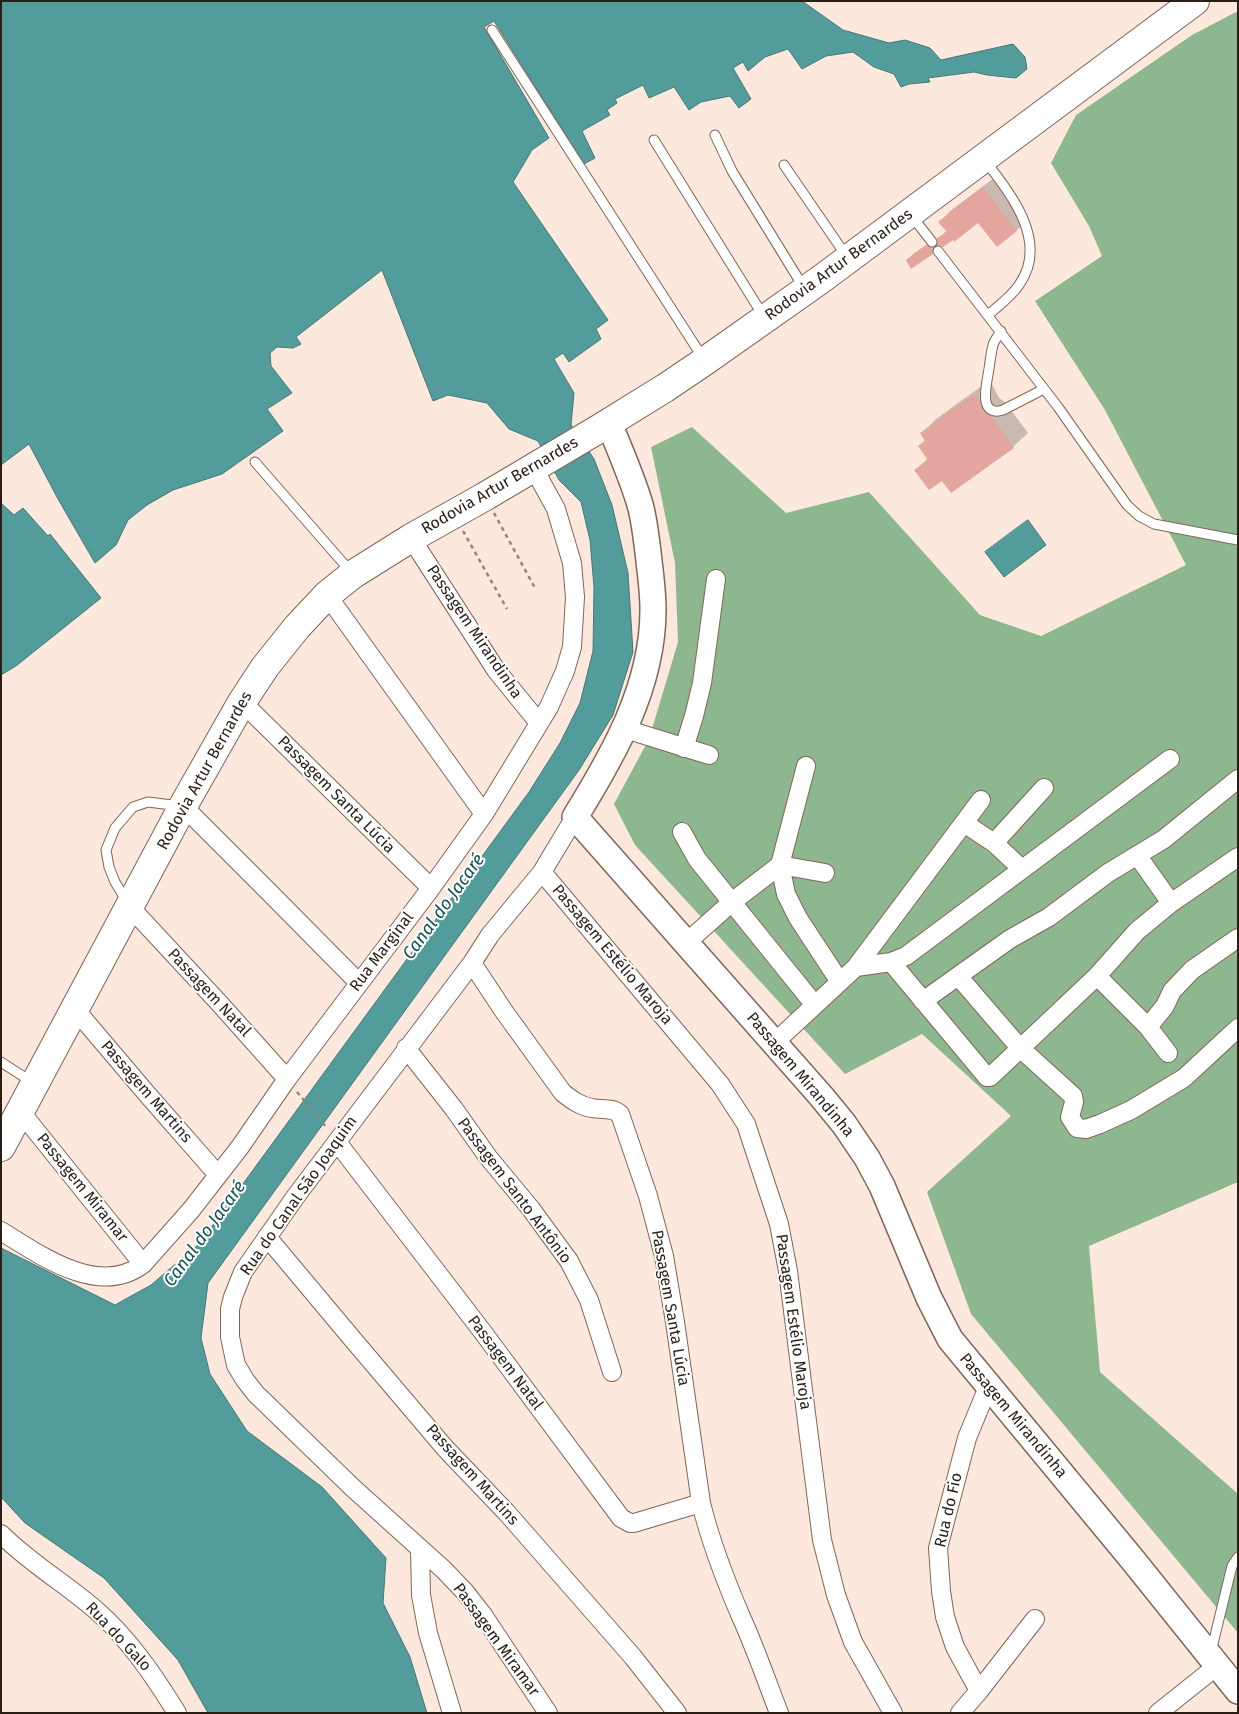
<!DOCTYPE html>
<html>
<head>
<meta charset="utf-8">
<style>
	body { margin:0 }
	#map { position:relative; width:1239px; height:1714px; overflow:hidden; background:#fde8dd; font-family:"Fira Sans",sans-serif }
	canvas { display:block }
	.frame { position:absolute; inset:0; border:2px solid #2a1e17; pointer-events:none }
</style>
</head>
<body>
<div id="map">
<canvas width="1239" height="1714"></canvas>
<div class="frame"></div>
</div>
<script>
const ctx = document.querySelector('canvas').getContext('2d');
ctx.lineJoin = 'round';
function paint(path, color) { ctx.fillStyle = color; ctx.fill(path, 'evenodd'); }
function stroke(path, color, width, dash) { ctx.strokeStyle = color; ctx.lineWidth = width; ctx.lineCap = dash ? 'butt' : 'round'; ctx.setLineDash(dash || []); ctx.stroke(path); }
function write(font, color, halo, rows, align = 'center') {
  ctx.font = font + ' "Fira Sans",sans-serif'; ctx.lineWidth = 4; ctx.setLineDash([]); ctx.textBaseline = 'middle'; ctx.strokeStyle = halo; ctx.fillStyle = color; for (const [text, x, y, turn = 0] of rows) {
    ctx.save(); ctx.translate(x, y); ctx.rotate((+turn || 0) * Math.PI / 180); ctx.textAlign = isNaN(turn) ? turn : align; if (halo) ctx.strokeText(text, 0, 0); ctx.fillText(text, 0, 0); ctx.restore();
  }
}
paint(new Path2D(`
	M1238,11V1182L1089,1246L1100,1372L1238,1494V1633L971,1314L927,1192L1011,1116L922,1034L845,1074L635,845L614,804L649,739L678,642L675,563L651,447L692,427L786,513L869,492L980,615L1041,636L1186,565L1105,410L1035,301L1102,256L1089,226L1051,163L1076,115L1192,35Z`), '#8db88f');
const water = new Path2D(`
	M1,1H802L843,30L889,43L905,40L930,48L941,60L1013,44L1025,57L1027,69L1016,78L987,75L974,72L928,78L930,82L909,84L901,87L894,74L874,67L853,52L826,56L802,69L788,49L765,57L748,71L743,62L733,68L751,99L739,108L730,96L701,102L689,110L674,87L649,98L643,85L615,99L617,103L607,110L610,115L582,131L595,158L584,164L494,21L484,27L549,138L532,150L513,182L608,320L596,329L601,339L569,362L563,353L554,359L574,393L571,425L594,459L612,505L628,573L633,652L613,715L579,770L208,1283L201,1338L210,1374L247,1431L322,1487L386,1558L383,1603L410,1657L427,1713H208L178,1660L104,1578L25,1523L1,1497V1248L115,1305L151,1285L199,1244L529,792L560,743L580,703L593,651L594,587L590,540L581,502L559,480L538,441L509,429L487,403L448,395L433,401L382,270L296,337L301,344L293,348L277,347L270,353L271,366L292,393L267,409L283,431L222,474L173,490L147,505L128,520L116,545L95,563L58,499L29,444L1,465Z
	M1,503L14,515L23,508L48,536L50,534L101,598L16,666L1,675Z
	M1028,520L1046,545L1004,577L985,552Z`);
paint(water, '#529d9c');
stroke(water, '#467774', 1);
paint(new Path2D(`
	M994,178L1027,220L1017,230L978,221L953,239L939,244V246L932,253L907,260L914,253L935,239L938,241V239L947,230L940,222L950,211Z
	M990,380L999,398L1005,402L1028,433L1013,447L942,479L916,470L928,458L919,446L925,440L921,434L936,419Z`), '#0003');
paint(new Path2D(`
	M983,187L1017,231L997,247L978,223L954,242L953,240L943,247L938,245L937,238L947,232L938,222Z
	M927,245L932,248L933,254L911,269L906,260Z
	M975,394L980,401L984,412L991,416L1014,448L951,493L942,481L929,490L914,470L928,460L918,446L925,441L920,433Z`), '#e3a59d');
const lane = new Path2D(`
	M492,30L703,358
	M715,135L732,171L804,288
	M654,140L764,317
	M985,161C1012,194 1049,243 1019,285C1011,297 998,306 988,315
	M784,165L847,257
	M911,215L932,242
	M938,251L1058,407L1127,505L1139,516L1154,524L1238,540
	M1001,331C998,336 994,341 993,345C991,353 990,361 989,369C987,382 977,418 1003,410L1044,389
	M255,462L351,572
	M127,902L115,882L109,867L106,850L115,828L133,807L148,802L180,806
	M1,1062L32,1082
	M1211,1652L1232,1566L1238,1557`);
const street = new Path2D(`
	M411,538L496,670L539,723
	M327,595L484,814
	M242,702L431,888
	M625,729L709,755
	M684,748L694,716L702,683L716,579
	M183,806L268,891L359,983
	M964,823L994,843L1022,869
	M682,832L697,859L814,1004
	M994,843L1044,788
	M1137,855L1171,903
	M542,872L720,1084L746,1124L779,1224L788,1271L822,1540L836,1595L853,1642L893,1713
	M825,873L780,865L786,894L798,918L840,982
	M130,907L220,1004L287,1079
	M686,943L732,902L780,865L806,766
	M891,962L987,1077H990L1097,976L1137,931L1171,903L1238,857
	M472,963L503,1010L563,1093C572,1100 580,1106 592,1108C602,1110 612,1107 620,1114L648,1196L664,1256L675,1322L701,1503C711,1544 726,1582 742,1619C756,1650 767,1682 779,1713
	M856,967L891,962L906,956L1170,759
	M958,976L1020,1048L1073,1096L1074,1102L1070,1117L1077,1128L1086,1129L1100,1124L1131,1110L1184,1078L1238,1028
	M1097,976L1148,1027L1168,1053
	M923,1001L1010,939L1049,917L1108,873L1164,839L1238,779
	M74,1008L147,1094L218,1175
	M1148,1027L1165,1006L1172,991L1192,970L1238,938
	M774,1043L856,967L981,800
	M406,1048L454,1109L488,1157L531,1209L569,1261L589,1300L612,1372
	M20,1111L143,1264
	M337,1142L482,1331L621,1518L630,1523H634L701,1503
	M1,1231C40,1255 99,1298 143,1264L191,1210L240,1147L287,1079L431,888L484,814L549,707L565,671L572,647L575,597L572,563L556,509L533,467
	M267,1237L355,1342L445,1448L507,1513L633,1657L677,1713
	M1,1534C30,1563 66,1584 97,1611C130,1640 154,1676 177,1713
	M420,1549L421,1595L428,1633L452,1713
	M979,1691L955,1647L945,1617L941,1591L938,1548L967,1438L988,1387
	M548,1713L483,1615L465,1592L444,1570L353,1488L256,1394L245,1380L236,1365L230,1337V1309L233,1297L243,1272L296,1196L472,963L490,935L542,872L575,817
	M960,1713L979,1691L1035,1619
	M1158,1713L1217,1666`);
const secondary = new Path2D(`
	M609,423C620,451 633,479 641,508C645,525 647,543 649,561C651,577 653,593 653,610C653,686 614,754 575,817L821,1096L844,1124L867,1158L882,1186L929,1298L950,1339L1132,1559L1238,1691`);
const primary = new Path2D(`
	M1,1147L183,806L242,702L265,667L297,627L327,595L352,575L411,538L484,497L597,430L665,388L705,361L820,280L1195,1`);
stroke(lane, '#836556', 11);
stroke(street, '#836556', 20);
stroke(secondary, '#836556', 28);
stroke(primary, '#836556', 30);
stroke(new Path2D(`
	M494,513L535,588
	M463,531L507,609
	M297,1092L327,1128`), '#94847b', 2.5, [4, 4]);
stroke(lane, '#fff', 9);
stroke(street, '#fff', 18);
stroke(secondary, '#fff', 25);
stroke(primary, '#fff', 28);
write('16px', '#2a1e17', '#fff', [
	["Rodovia Artur Bernardes",839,265,-36],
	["Rodovia Artur Bernardes",500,486,-30],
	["Passagem Mirandinha",474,632,56],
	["Rodovia Artur Bernardes",205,771,-61],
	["Passagem Santa Lúcia",336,795,45],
	["Rua Marginal",382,952,-53],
	["Passagem Estélio Maroja",612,955,50],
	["Passagem Natal",209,993,47],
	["Passagem Mirandinha",800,1075,50],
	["Passagem Martins",146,1092,49],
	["Passagem Miramar",82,1188,51],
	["Passagem Santo Antônio",514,1191,53],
	["Rua do Canal São Joaquim",299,1196,-55],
	["Passagem Santa Lúcia",670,1308,80],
	["Passagem Estélio Maroja",793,1322,82],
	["Passagem Natal",505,1363,53],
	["Passagem Mirandinha",1013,1416,50],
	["Passagem Martins",472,1475,48],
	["Rua do Fio",949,1510,-77],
	["Rua do Galo",118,1637,47],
	["Passagem Miramar",496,1640,54]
]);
write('italic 18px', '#115353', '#fff', [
	["Canal do Jacaré",444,907,-54],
	["Canal do Jacaré",205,1234,-54]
]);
</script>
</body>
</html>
